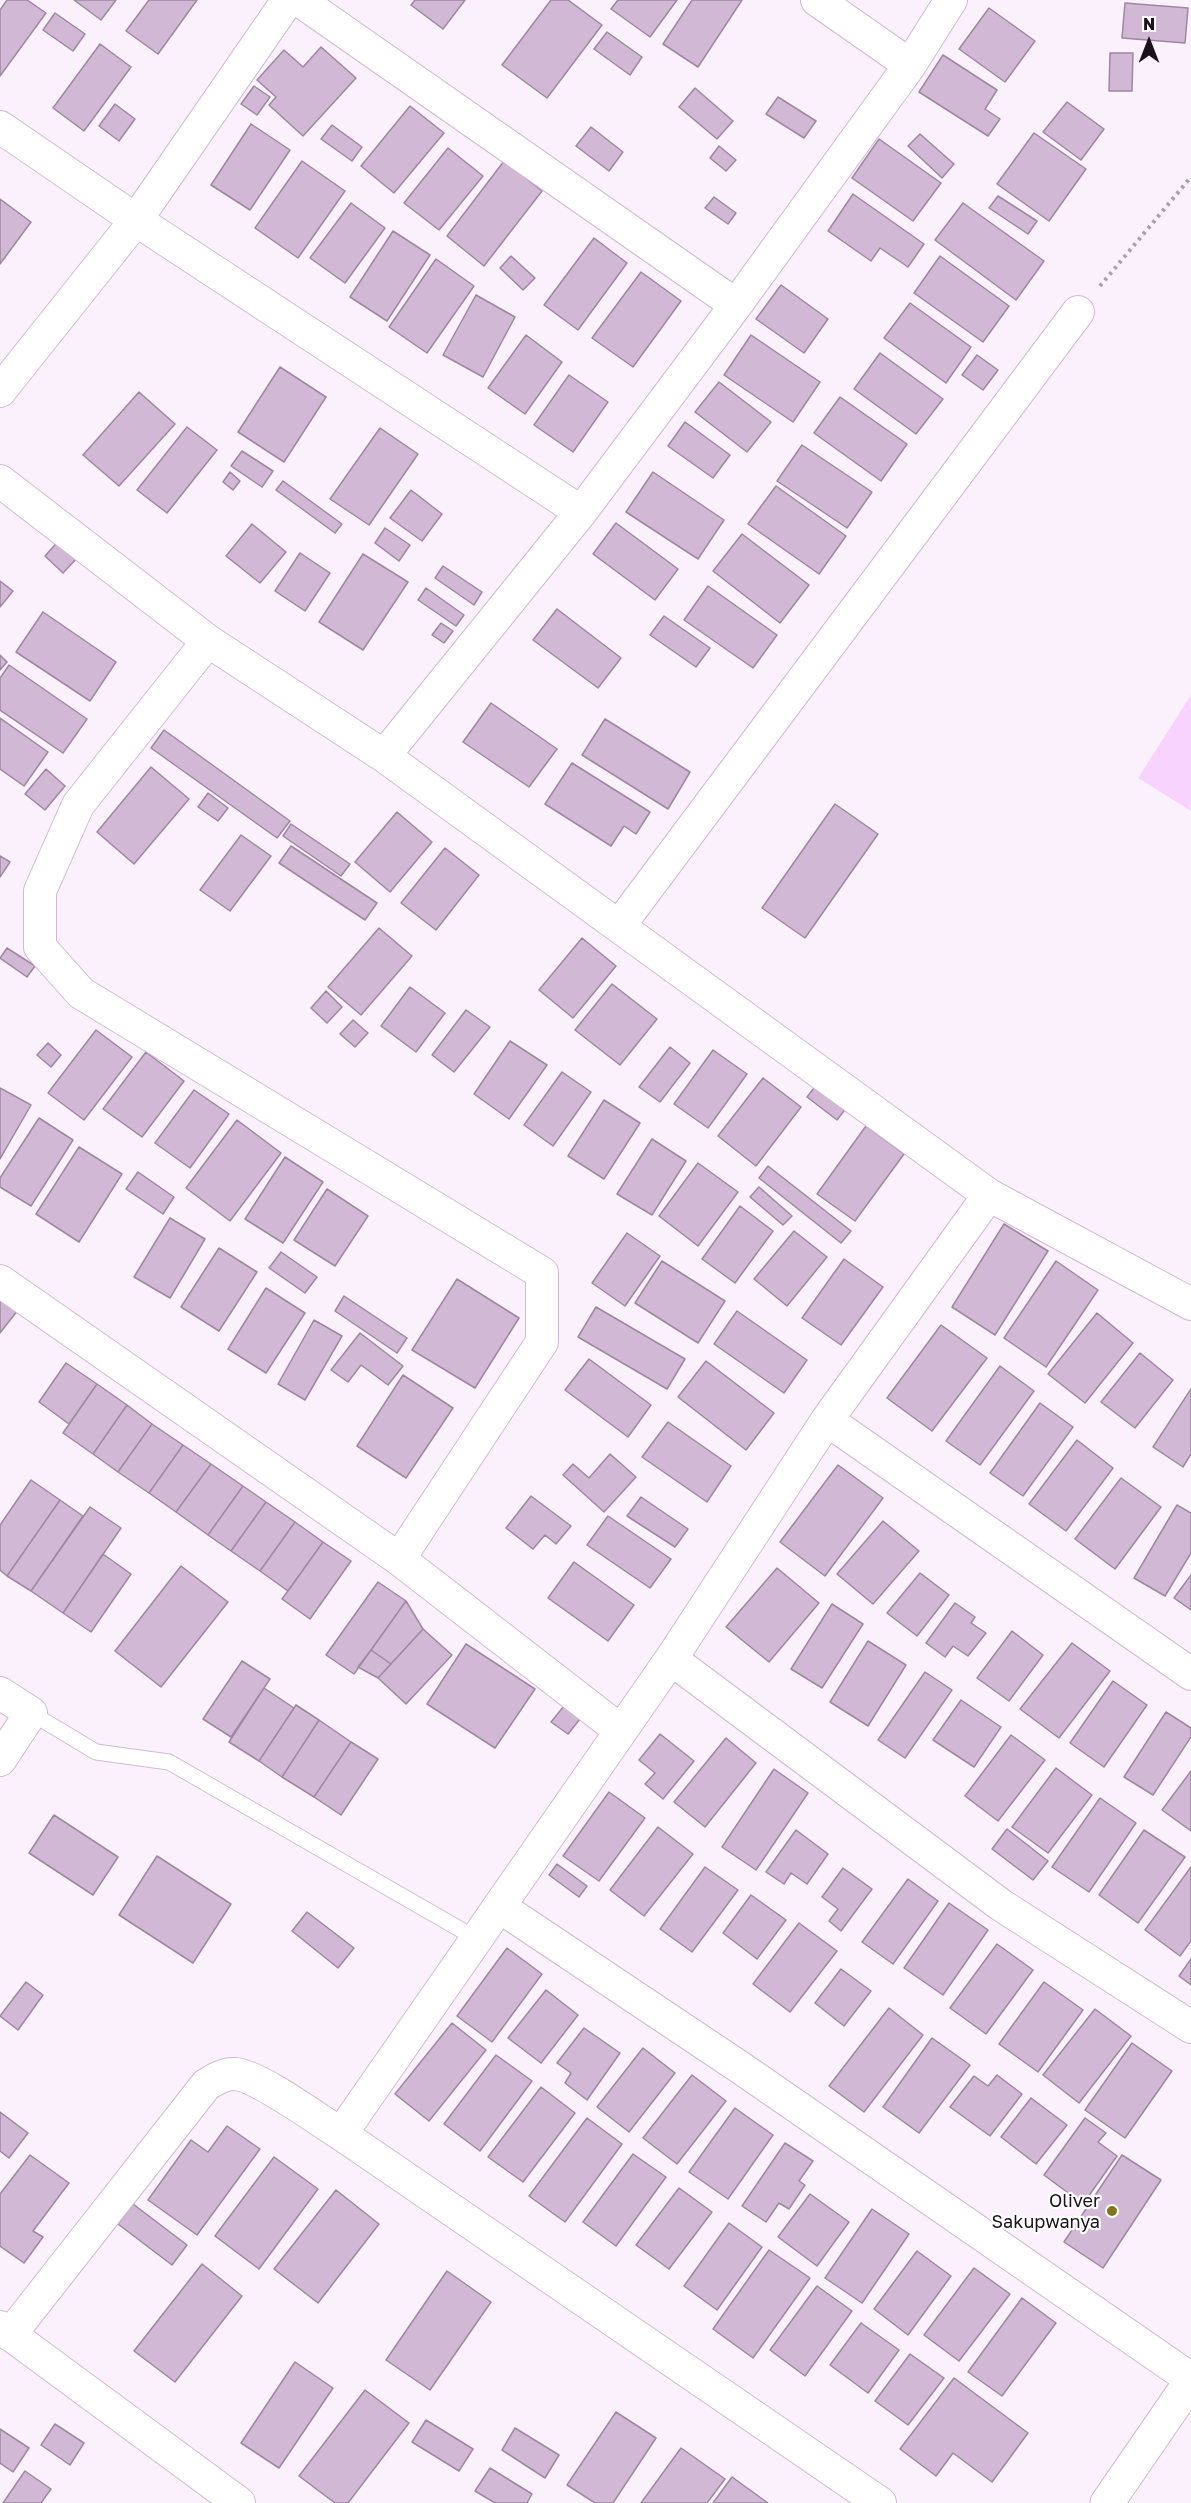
<!DOCTYPE html>
<html>
<head>
<meta charset="utf-8">
<style>
	body { margin:0 }
	#map { position:relative; width:1191px; height:2503px; overflow:hidden; background:#fbf1fd; font-family:"Golos Text",sans-serif }
	canvas { display:block }
	.north { position:absolute; left:1119px; top:12px; width:60px; height:60px; -webkit-text-stroke:4px #fff; paint-order:stroke; rotate:0deg; font-size:16px; font-weight:700; line-height:24px; text-align:center; color:#1a111b }
	.north::after { content:''; display:block; margin:auto; width:21px; height:27px; background:#1a111b; clip-path:polygon(50% 0,100% 100%,50% 72%,0 100%) }
</style>
</head>
<body>
<div id="map">
<canvas width="1191" height="2503"></canvas>
<div class="north">N</div>
</div>
<script>
const ctx = document.querySelector('canvas').getContext('2d');
ctx.lineJoin = 'round';
function paint(path, color) { ctx.fillStyle = color; ctx.fill(path, 'evenodd'); }
function stroke(path, color, width, dash) { ctx.strokeStyle = color; ctx.lineWidth = width; ctx.lineCap = dash ? 'butt' : 'round'; ctx.setLineDash(dash || []); ctx.stroke(path); }
function write(font, color, halo, rows, align = 'center') {
  ctx.font = font + ' "Golos Text",sans-serif'; ctx.lineWidth = 4.5; ctx.setLineDash([]); ctx.textBaseline = 'middle'; ctx.strokeStyle = halo; ctx.fillStyle = color; for (const [text, x, y, turn = 0] of rows) {
    ctx.save(); ctx.translate(x, y); ctx.rotate((+turn || 0) * Math.PI / 180); ctx.textAlign = isNaN(turn) ? turn : align; if (halo) ctx.strokeText(text, 0, 0); ctx.fillText(text, 0, 0); ctx.restore();
  }
}
paint(new Path2D(`
	M1191,695V811L1138,778Z`), '#f8d3fd');
const building = new Path2D(`
	M7,0H27L46,13L0,76V10Z
	M74,0H116L101,20Z
	M149,0H197L158,54L126,31Z
	M415,0H465L443,29L411,5Z
	M551,0H568L602,25L547,98L502,65Z
	M618,0H677L650,37L611,9Z
	M692,0H742L698,67L663,44Z
	M1125,3L1188,8L1185,43L1122,38Z
	M989,8L1035,41L1005,82L959,49Z
	M55,13L85,34L73,51L43,30Z
	M607,32L642,57L630,75L594,49Z
	M100,44L131,67L84,131L53,108Z
	M321,47L356,78L303,136L269,105L276,97L257,80L284,50L303,67Z
	M1110,53H1133L1132,91H1109Z
	M943,55L997,90L985,109L1000,119L988,136L919,92Z
	M254,86L270,97L257,115L241,104Z
	M695,88L733,121L717,139L679,107Z
	M778,97L816,121L804,138L766,114Z
	M1067,102L1104,129L1081,160L1043,132Z
	M115,104L135,119L119,141L99,126Z
	M410,106L444,133L394,193L361,166Z
	M251,124L290,150L250,210L211,185Z
	M332,125L362,147L352,161L321,139Z
	M591,127L623,152L609,171L576,146Z
	M1034,133L1086,169L1049,221L997,184Z
	M920,134L954,164L942,178L908,146Z
	M879,139L941,183L913,221L852,178Z
	M719,146L736,160L726,171L710,158Z
	M448,148L483,176L439,230L404,203Z
	M302,161L345,191L298,258L255,228Z
	M504,161L542,191L484,266L447,236Z
	M853,194L924,244L908,267L880,248L871,261L828,231Z
	M998,196L1037,221L1028,234L989,208Z
	M714,197L736,213L728,224L705,208Z
	M0,199L31,222L0,264Z
	M351,203L385,228L345,283L310,258Z
	M963,203L1044,261L1016,300L935,240Z
	M393,231L430,255L387,321L350,297Z
	M594,238L627,263L578,330L544,305Z
	M511,256L535,278L523,290L500,268Z
	M940,256L1009,306L983,342L914,293Z
	M436,259L474,286L427,353L389,327Z
	M641,272L681,301L633,367L592,338Z
	M781,285L828,319L804,353L756,319Z
	M476,295L515,317L483,377L443,355Z
	M910,303L971,347L946,383L884,338Z
	M526,335L562,362L525,414L488,388Z
	M751,335L820,382L793,422L724,375Z
	M880,353L943,399L916,434L854,389Z
	M977,355L998,370L983,390L962,375Z
	M280,367L326,397L284,462L238,432Z
	M569,375L608,402L573,452L534,425Z
	M719,382L771,422L747,452L695,412Z
	M139,392L175,424L119,486L83,455Z
	M840,397L907,444L881,481L814,433Z
	M685,422L730,455L713,478L668,446Z
	M187,427L217,450L167,513L137,490Z
	M380,428L418,454L369,525L330,499Z
	M802,445L872,492L847,528L777,481Z
	M242,451L273,471L262,487L231,466Z
	M230,472L240,481L233,490L223,482Z
	M653,472L724,520L698,559L626,512Z
	M283,481L342,524L335,533L276,490Z
	M776,486L846,536L819,574L748,524Z
	M411,490L442,514L422,541L390,518Z
	M616,523L678,569L655,600L593,554Z
	M252,524L286,552L260,583L226,556Z
	M385,528L410,545L399,561L375,543Z
	M742,534L809,585L780,623L713,571Z
	M60,539L79,556L63,573L45,556Z
	M300,553L330,573L305,611L275,591Z
	M363,554L408,582L363,650L319,622Z
	M443,566L482,592L474,605L435,578Z
	M0,581L13,591L0,607Z
	M708,586L777,635L753,668L684,620Z
	M426,588L464,615L456,626L418,600Z
	M557,609L621,658L598,688L533,640Z
	M43,612L116,662L90,701L16,652Z
	M664,616L710,648L696,667L650,635Z
	M441,623L453,631L444,643L432,635Z
	M0,655L7,662L0,670Z
	M9,665L87,719L63,753L0,710V678Z
	M491,703L557,749L529,787L463,742Z
	M0,718L48,752L24,786L0,769Z
	M605,719L690,772L668,809L582,755Z
	M164,730L290,821L277,838L151,748Z
	M572,763L650,812L636,834L624,826L611,846L545,804Z
	M151,767L189,799L134,864L97,832Z
	M46,769L65,786L45,810L25,794Z
	M208,793L228,808L218,821L198,807Z
	M835,804L878,834L805,938L762,908Z
	M397,812L432,842L390,892L355,862Z
	M291,824L350,864L341,876L283,836Z
	M241,835L271,856L230,911L200,890Z
	M291,846L377,903L365,920L279,863Z
	M445,848L479,875L436,930L401,903Z
	M0,856L10,862L0,877Z
	M379,928L412,956L361,1015L328,987Z
	M582,938L616,966L573,1018L539,990Z
	M7,948L35,966L27,977L0,958Z
	M612,984L657,1019L620,1065L575,1030Z
	M410,987L445,1013L416,1052L381,1026Z
	M326,991L342,1007L327,1023L311,1008Z
	M466,1010L490,1027L454,1072L432,1055Z
	M353,1020L368,1033L355,1047L340,1034Z
	M96,1030L132,1057L84,1120L48,1093Z
	M510,1041L547,1065L509,1119L474,1094Z
	M48,1043L61,1055L51,1067L37,1055Z
	M670,1047L690,1063L660,1102L639,1087Z
	M713,1050L747,1074L708,1128L674,1104Z
	M146,1052L184,1081L142,1137L103,1109Z
	M562,1072L591,1092L553,1146L524,1125Z
	M763,1078L801,1107L756,1166L718,1136Z
	M817,1084L847,1107L837,1120L807,1097Z
	M0,1088L31,1105L0,1159Z
	M194,1090L229,1114L190,1168L155,1143Z
	M604,1100L640,1123L604,1179L568,1156Z
	M39,1118L73,1140L31,1206L0,1187V1178Z
	M237,1120L281,1153L230,1221L186,1188Z
	M866,1126L904,1154L855,1221L817,1194Z
	M652,1139L686,1161L652,1215L617,1194Z
	M79,1147L122,1174L79,1242L36,1214Z
	M285,1157L323,1182L283,1243L245,1219Z
	M698,1163L738,1192L698,1246L659,1216Z
	M768,1166L851,1231L841,1243L759,1178Z
	M138,1172L174,1197L163,1214L126,1189Z
	M759,1187L792,1216L783,1225L750,1197Z
	M327,1189L368,1216L335,1266L294,1240Z
	M740,1206L773,1231L735,1283L702,1259Z
	M170,1218L205,1239L170,1298L134,1277Z
	M1004,1224L1048,1251L995,1335L952,1307Z
	M794,1231L827,1257L787,1306L754,1279Z
	M627,1233L660,1256L625,1306L592,1283Z
	M219,1248L257,1272L219,1331L181,1307Z
	M281,1252L317,1277L305,1293L269,1268Z
	M844,1259L883,1287L841,1345L802,1318Z
	M662,1261L725,1301L698,1343L635,1303Z
	M1056,1261L1098,1290L1046,1367L1004,1338Z
	M457,1279L519,1318L475,1388L412,1350Z
	M266,1288L305,1313L266,1373L228,1349Z
	M0,1296L18,1310L0,1333Z
	M344,1296L407,1338L397,1353L335,1311Z
	M596,1307L685,1359L667,1389L578,1337Z
	M737,1311L807,1360L784,1393L714,1344Z
	M1097,1313L1133,1343L1085,1403L1048,1374Z
	M314,1320L342,1336L305,1400L278,1384Z
	M941,1325L987,1358L932,1431L887,1398Z
	M360,1333L403,1366L388,1385L361,1365L348,1382L331,1370Z
	M1140,1353L1173,1380L1135,1428L1101,1402Z
	M589,1359L651,1405L628,1437L565,1390Z
	M706,1361L774,1413L746,1450L678,1397Z
	M66,1363L97,1384L69,1424L39,1402Z
	M1000,1366L1034,1391L980,1465L946,1441Z
	M403,1375L453,1408L406,1478L357,1446Z
	M97,1384L127,1405L93,1454L63,1433Z
	M1191,1389V1454L1183,1467L1153,1447Z
	M1040,1403L1073,1427L1023,1496L990,1473Z
	M127,1405L152,1424L118,1472L93,1454Z
	M668,1422L731,1466L707,1502L642,1457Z
	M152,1424L183,1445L149,1493L118,1472Z
	M1077,1440L1113,1468L1066,1531L1029,1504Z
	M183,1445L211,1464L176,1512L149,1493Z
	M610,1454L636,1477L604,1512L563,1475L573,1464L589,1478Z
	M211,1464L243,1486L208,1535L176,1512Z
	M838,1465L883,1498L825,1576L780,1542Z
	M1121,1478L1161,1507L1115,1569L1075,1539Z
	M31,1480L60,1500L7,1576L0,1570V1525Z
	M243,1486L266,1502L231,1551L208,1535Z
	M531,1496L571,1526L556,1544L545,1535L533,1549L506,1528Z
	M641,1497L688,1529L675,1547L627,1516Z
	M60,1500L83,1516L31,1591L7,1576Z
	M266,1502L295,1522L260,1571L231,1551Z
	M1177,1505L1191,1513V1553L1165,1596L1134,1578Z
	M90,1507L121,1528L63,1613L31,1591Z
	M608,1516L671,1559L650,1588L587,1545Z
	M883,1521L919,1551L873,1604L837,1574Z
	M295,1522L323,1542L288,1591L260,1571Z
	M323,1542L351,1561L310,1619L282,1599Z
	M103,1554L131,1574L91,1632L63,1613Z
	M574,1562L634,1605L608,1641L548,1598Z
	M181,1566L228,1602L161,1687L115,1651Z
	M777,1568L819,1603L769,1662L726,1627Z
	M920,1573L949,1595L917,1636L887,1613Z
	M1191,1575V1610L1174,1598Z
	M378,1582L406,1601L354,1674L326,1655Z
	M406,1601L423,1629L391,1664L371,1650Z
	M955,1603L975,1617L971,1623L986,1633L968,1656L953,1646L945,1657L926,1643Z
	M832,1604L863,1624L822,1688L791,1669Z
	M423,1629L452,1655L406,1704L378,1678Z
	M1012,1631L1043,1655L1009,1701L977,1678Z
	M868,1641L906,1665L868,1726L830,1702Z
	M1072,1643L1110,1671L1059,1738L1020,1709Z
	M466,1644L535,1689L495,1748L427,1704Z
	M371,1650L391,1664L378,1678L358,1667Z
	M242,1661L270,1679L231,1737L203,1719Z
	M925,1672L952,1690L905,1758L878,1740Z
	M1113,1681L1147,1705L1104,1767L1070,1743Z
	M264,1688L294,1708L259,1761L229,1742Z
	M961,1700L1001,1727L974,1767L933,1740Z
	M296,1705L319,1720L282,1777L259,1761Z
	M564,1706L580,1719L568,1734L551,1722Z
	M1166,1712L1191,1728V1737L1153,1795L1124,1777Z
	M319,1720L351,1742L314,1797L282,1777Z
	M660,1734L694,1761L663,1799L645,1784L655,1773L639,1760Z
	M1011,1735L1045,1760L998,1821L965,1796Z
	M726,1738L756,1763L705,1827L674,1802Z
	M351,1742L378,1759L341,1815L314,1797Z
	M1056,1768L1092,1795L1048,1853L1012,1827Z
	M774,1769L808,1793L756,1870L722,1847Z
	M1191,1771V1831L1162,1810Z
	M609,1792L645,1818L599,1881L563,1856Z
	M1100,1798L1136,1823L1089,1892L1052,1867Z
	M54,1815L118,1857L93,1895L29,1853Z
	M658,1827L693,1854L644,1916L610,1890Z
	M1007,1829L1048,1861L1033,1880L992,1849Z
	M796,1830L828,1854L807,1884L791,1873L784,1884L766,1872Z
	M1144,1830L1185,1857L1138,1923L1099,1895Z
	M157,1856L231,1904L193,1963L119,1915Z
	M557,1864L587,1886L579,1897L549,1875Z
	M705,1867L738,1890L692,1952L660,1929Z
	M1191,1867V1941L1180,1956L1145,1930Z
	M843,1868L872,1889L841,1931L829,1921L838,1909L822,1897Z
	M908,1879L938,1901L893,1964L862,1942Z
	M751,1895L786,1920L757,1959L723,1933Z
	M949,1903L988,1930L943,1995L904,1968Z
	M307,1912L354,1948L338,1968L292,1931Z
	M799,1923L837,1951L790,2012L753,1984Z
	M997,1944L1033,1970L986,2034L950,2008Z
	M507,1948L542,1974L492,2042L457,2016Z
	M1191,1959V1985L1179,1976Z
	M841,1969L871,1991L844,2026L815,2003Z
	M26,1982L43,1995L18,2030L0,2016Z
	M1044,1982L1083,2010L1038,2072L999,2044Z
	M546,1990L578,2015L541,2063L508,2038Z
	M889,2008L923,2035L864,2112L829,2086Z
	M1095,2009L1131,2036L1079,2103L1043,2075Z
	M452,2023L486,2050L429,2121L395,2094Z
	M584,2028L620,2053L587,2100L565,2083L571,2073L557,2063Z
	M932,2038L970,2065L919,2133L883,2107Z
	M1132,2043L1172,2071L1125,2138L1085,2110Z
	M643,2048L675,2073L629,2132L597,2107Z
	M496,2055L532,2081L480,2151L444,2124Z
	M692,2075L726,2101L677,2164L643,2138Z
	M997,2075L1022,2094L990,2136L950,2107L974,2076L988,2086Z
	M541,2087L575,2113L523,2182L488,2157Z
	M1031,2098L1067,2125L1036,2164L1001,2137Z
	M735,2108L773,2135L728,2199L689,2172Z
	M0,2112L28,2133L9,2158L0,2151Z
	M587,2118L622,2144L565,2222L529,2196Z
	M1085,2118L1106,2133L1098,2142L1117,2156L1083,2204L1044,2175Z
	M227,2126L260,2149L197,2235L148,2200L191,2140L208,2152Z
	M785,2143L813,2161L799,2181L805,2185L789,2209L779,2203L766,2222L742,2206Z
	M633,2154L666,2177L616,2246L583,2222Z
	M30,2155L69,2183L33,2231L43,2237L24,2263L0,2246V2194Z
	M1122,2155L1161,2180L1103,2268L1064,2242Z
	M274,2157L318,2189L259,2269L215,2236Z
	M679,2188L712,2212L669,2269L636,2245Z
	M336,2190L379,2224L318,2303L274,2269Z
	M810,2194L849,2222L817,2266L778,2237Z
	M133,2204L187,2245L172,2265L118,2224Z
	M872,2209L909,2234L862,2303L825,2278Z
	M729,2223L762,2247L717,2310L684,2286Z
	M769,2250L810,2278L753,2358L713,2329Z
	M917,2251L951,2276L908,2335L874,2309Z
	M202,2264L242,2296L175,2382L134,2351Z
	M974,2268L1010,2294L959,2361L924,2335Z
	M447,2271L491,2302L430,2390L386,2360Z
	M817,2286L852,2311L805,2376L770,2350Z
	M1022,2298L1056,2323L1002,2396L968,2372Z
	M861,2323L899,2350L868,2393L830,2365Z
	M910,2354L944,2378L908,2425L875,2401Z
	M295,2362L333,2388L279,2468L241,2443Z
	M954,2378L1028,2433L992,2482L953,2453L936,2476L900,2449Z
	M365,2390L409,2423L348,2503H335L299,2476Z
	M616,2412L656,2438L613,2503H595L567,2485Z
	M426,2420L473,2449L459,2471L412,2442Z
	M55,2424L84,2443L70,2465L41,2445Z
	M515,2428L559,2455L545,2478L502,2450Z
	M0,2429L29,2448L13,2472L0,2463Z
	M681,2448L725,2479L707,2503H641Z
	M490,2468L532,2494L527,2503H495L475,2491Z
	M25,2471L51,2489L41,2503H3Z
	M732,2477L768,2503H713Z`);
paint(building, '#d1b8d5');
stroke(building, '#9f87a2', 1.5);
const service = new Path2D(`
	M31,1713L96,1752L169,1762L477,1939`);
const minor = new Path2D(`
	M299,0L736,305
	M817,0L910,65
	M0,127L136,220L581,512
	M0,391L136,220L288,0
	M0,481L208,641L384,756L989,1195L1191,1304
	M208,641L78,805L40,891V947L81,993L542,1273V1342L399,1559
	M384,756L581,512L736,305L910,65L951,0
	M619,926L1078,312
	M0,1281L399,1559L621,1731
	M827,1420L1191,1674
	M671,1659L1001,1905L1191,2027
	M0,1693L31,1713L0,1760
	M500,1907L741,2068L1191,2379
	M341,2134L671,1659L827,1420L989,1195
	M0,2327L239,2503
	M10,2335L206,2085C215,2079 225,2073 236,2074C260,2077 317,2119 341,2134L880,2503`);
const tertiary = new Path2D(`
	M1107,2503L1191,2381`);
stroke(service, '#d1b8d5', 17);
stroke(minor, '#d1b8d5', 34);
stroke(tertiary, '#d1b8d5', 35);
stroke(new Path2D(`
	M1100,286L1191,177`), '#a9a0ab', 4, [3, 4.5]);
stroke(service, '#fff', 15);
stroke(minor, '#fff', 32);
stroke(tertiary, '#fff', 33);
for (const [x, y, r, color] of [
	[1112,2211,6,"#827517"]
]) { const dot = new Path2D(); dot.arc(x, y, r, 0, 2 * Math.PI); ctx.fillStyle = color; ctx.fill(dot); stroke(dot, '#fff', 2); }
write('18px', '#1a111b', '#fff', [
	["Oliver",1100,2201],
	["Sakupwanya",1100,2222]
], 'right');
</script>
</body>
</html>
